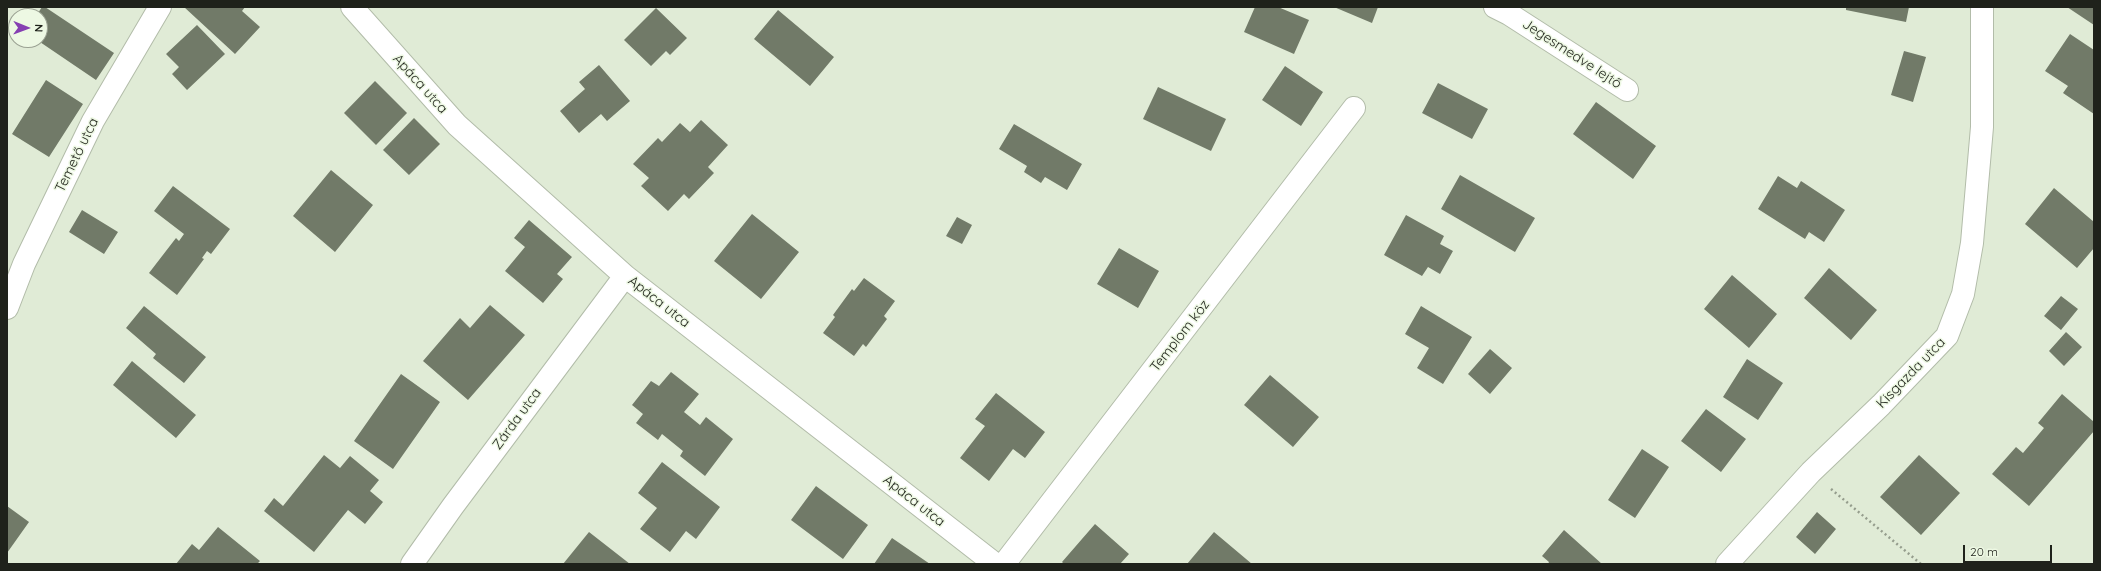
<!DOCTYPE html>
<html>
<head>
<meta charset="utf-8">
<style>
	body { margin:0 }
	#map { position:relative; width:2101px; height:571px; overflow:hidden; background:#e0ebd6; font-family:Quicksand,sans-serif }
	canvas { display:block }
	.frame { position:absolute; inset:0; border:8px solid #1f221b; pointer-events:none }
	.north { position:absolute; left:8px; top:8px; width:40px; height:40px; box-sizing:border-box; background:#edf8e3; border:1px solid #9ba293; border-radius:50%; rotate:91deg; font-size:11px; font-weight:700; line-height:16px; text-align:center; color:#1f221b }
	.north::after { content:''; display:block; margin:auto; width:14px; height:18px; background:#863fb2; clip-path:polygon(50% 0,100% 100%,50% 72%,0 100%) }
	.scale { position:absolute; left:1963px; top:545px; width:89px; height:18px; box-sizing:border-box; border:2px solid #1f221b; border-top:0; padding-left:5px; font-size:12px; line-height:14px; white-space:nowrap; color:#1f221b; -webkit-text-stroke:3px #edf8e3; paint-order:stroke }
</style>
</head>
<body>
<div id="map">
<canvas width="2101" height="571"></canvas>
<div class="frame"></div>
<div class="north">N</div>
<div class="scale">20 m</div>
</div>
<script>
const ctx = document.querySelector('canvas').getContext('2d');
ctx.lineJoin = 'round';
function paint(path, color) { ctx.fillStyle = color; ctx.fill(path, 'evenodd'); }
function stroke(path, color, width, dash) { ctx.strokeStyle = color; ctx.lineWidth = width; ctx.lineCap = dash ? 'butt' : 'round'; ctx.setLineDash(dash || []); ctx.stroke(path); }
function write(font, color, halo, rows, align = 'center') {
  ctx.font = font + ' Quicksand,sans-serif'; ctx.lineWidth = 3; ctx.setLineDash([]); ctx.textBaseline = 'middle'; ctx.strokeStyle = halo; ctx.fillStyle = color; for (const [text, x, y, turn = 0] of rows) {
    ctx.save(); ctx.translate(x, y); ctx.rotate((+turn || 0) * Math.PI / 180); ctx.textAlign = isNaN(turn) ? turn : align; if (halo) ctx.strokeText(text, 0, 0); ctx.fillText(text, 0, 0); ctx.restore();
  }
}
paint(new Path2D(`
	M42,7H45L114,53L96,80L37,40H40V16H36Z
	M184,7H245L242,11L260,27L235,54Z
	M1255,7H1278L1309,20L1294,54L1244,32Z
	M1334,7H1378L1372,23Z
	M1846,7H1909L1906,22L1846,10Z
	M2067,7H2094V25Z
	M656,8L687,38L670,55L666,51L651,66L624,40Z
	M778,10L834,57L810,86L754,39Z
	M197,25L225,54L187,90L172,74L179,67L166,54Z
	M2070,34L2094,50V114L2063,93L2068,86L2045,71Z
	M1904,51L1926,57L1913,102L1891,95Z
	M599,65L630,101L607,121L601,114L579,133L560,111L585,89L579,82Z
	M1285,66L1323,92L1301,126L1262,100Z
	M46,80L83,104L49,157L12,134Z
	M375,81L407,113L376,145L344,113Z
	M1438,83L1488,109L1472,139L1422,113Z
	M1158,87L1226,119L1211,151L1143,119Z
	M1596,102L1656,146L1633,179L1573,134Z
	M414,118L440,144L409,175L383,150Z
	M701,120L728,145L708,167L714,173L689,199L684,194L668,211L641,186L649,178L633,164L658,138L662,142L680,123L690,132Z
	M1014,124L1082,164L1067,190L1045,177L1041,183L1024,172L1027,166L999,149Z
	M331,170L373,205L335,252L293,216Z
	M1460,175L1535,218L1515,252L1441,209Z
	M1778,176L1797,188L1801,181L1845,210L1824,242L1809,232L1805,239L1758,209Z
	M173,186L230,229L211,254L207,251L202,258L204,259L177,295L149,273L176,238L179,241L184,234L154,211Z
	M2054,188L2094,222V248L2077,268L2025,224Z
	M82,210L118,232L104,254L69,232Z
	M752,214L799,252L761,299L714,261Z
	M1406,215L1444,236L1440,244L1453,251L1440,274L1428,267L1422,276L1384,255Z
	M957,217L972,225L962,244L946,236Z
	M529,220L572,257L557,274L563,279L543,303L505,271L525,247L514,238Z
	M1119,248L1159,271L1138,308L1097,284Z
	M1829,268L1877,310L1851,340L1804,298Z
	M1732,275L1777,314L1749,348L1704,309Z
	M864,278L895,301L884,316L887,319L866,347L863,344L854,356L823,333L835,317L833,315L852,289L854,291Z
	M2061,296L2078,309L2061,330L2044,316Z
	M490,305L525,335L468,400L423,361L460,318L470,328Z
	M144,306L206,357L184,383L153,358L156,354L126,328Z
	M1421,306L1472,337L1443,384L1417,368L1429,348L1405,334Z
	M2066,332L2082,347L2064,366L2049,351Z
	M1490,349L1512,368L1490,394L1468,374Z
	M1747,359L1783,383L1758,420L1723,397Z
	M132,361L196,415L176,438L113,385Z
	M671,372L699,394L684,412L700,425L706,417L733,439L705,476L680,456L683,451L662,434L658,440L636,423L643,414L632,405L651,381L659,386Z
	M401,374L440,402L393,469L354,441Z
	M1270,375L1319,417L1293,447L1244,405Z
	M996,393L1045,432L1025,458L1013,449L989,481L960,458L985,426L975,419Z
	M2062,394L2094,422V431L2029,506L1992,474L2016,447L2023,453L2044,428L2038,423Z
	M1706,409L1746,439L1721,472L1681,441Z
	M1642,449L1669,467L1635,518L1608,500Z
	M324,455L340,468L350,456L379,480L370,491L383,502L365,524L348,510L314,552L264,511L274,498L283,506Z
	M1919,455L1960,493L1921,535L1880,497Z
	M662,462L720,507L696,539L686,531L670,552L640,529L657,508L638,493Z
	M816,486L868,525L843,559L791,520Z
	M7,506L29,522L7,553Z
	M1817,512L1836,529L1815,554L1796,537Z
	M1095,524L1129,554L1120,564H1064L1062,562Z
	M218,527L260,561L257,564H176L192,544L199,550Z
	M1564,530L1602,564H1548L1549,562L1542,556Z
	M589,532L630,564H563Z
	M1214,532L1252,564H1187Z
	M892,538L930,564H874Z`), '#717a68');
const minor = new Path2D(`
	M352,7L457,125L625,276L995,564
	M1495,7L1509,14L1627,90
	M7,308L24,264L93,121L160,7
	M412,564L453,506L625,276
	M1004,564L1354,108
	M1727,564L1811,472L1881,405L1947,336L1963,294L1972,243L1982,127V7`);
stroke(minor, '#b2bca9', 24);
stroke(new Path2D(`
	M1831,489L1921,564`), '#959d8d', 2.5, [2, 3]);
stroke(minor, '#fff', 22);
write('14px', '#1f221b', '#edf8e3', [
	["Jegesmedve lejtő",1572,54,33],
	["Apáca utca",420,84,48],
	["Temető utca",77,155,-64],
	["Apáca utca",659,302,38],
	["Templom köz",1180,336,-52],
	["Kisgazda utca",1911,373,-46],
	["Zárda utca",517,419,-54],
	["Apáca utca",914,501,38]
]);
</script>
</body>
</html>
